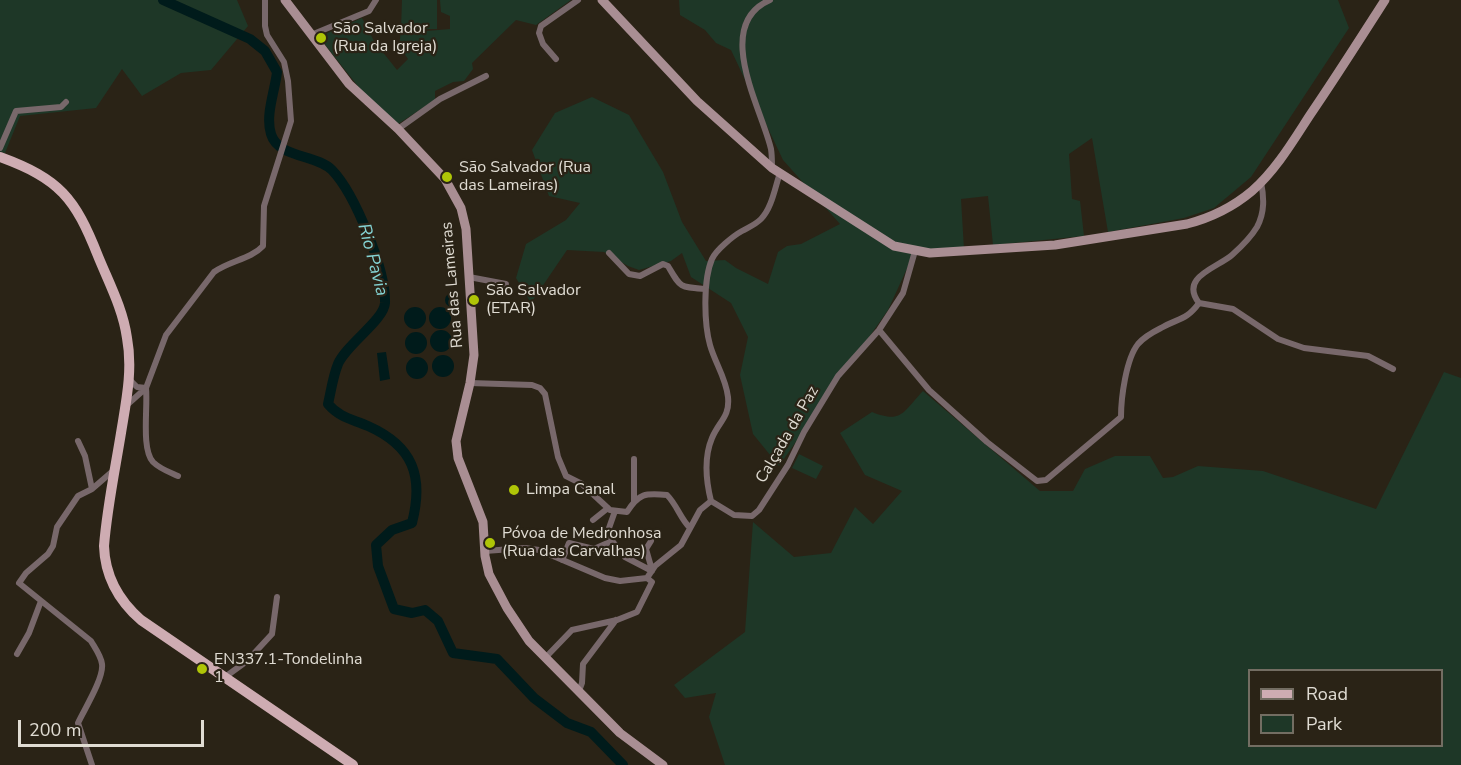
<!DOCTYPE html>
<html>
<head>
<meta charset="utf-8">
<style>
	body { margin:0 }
	#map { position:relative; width:1461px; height:765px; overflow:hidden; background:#2a2316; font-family:"Nunito Sans",sans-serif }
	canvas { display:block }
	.legend { position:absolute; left:1248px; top:669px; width:195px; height:78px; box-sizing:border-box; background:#2a2316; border:2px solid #736d62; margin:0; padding:8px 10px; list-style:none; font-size:18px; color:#e0dcd3 }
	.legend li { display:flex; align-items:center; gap:12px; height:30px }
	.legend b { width:30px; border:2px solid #736d62 }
	.scale { position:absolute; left:18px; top:720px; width:186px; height:27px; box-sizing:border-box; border:3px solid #e0dcd3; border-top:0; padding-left:8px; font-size:18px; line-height:21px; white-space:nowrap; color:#e0dcd3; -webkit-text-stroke:4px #2a2316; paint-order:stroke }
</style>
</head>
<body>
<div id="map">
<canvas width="1461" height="765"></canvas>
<ul class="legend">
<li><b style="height:8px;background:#ceacb2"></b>Road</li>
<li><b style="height:16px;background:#1e3727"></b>Park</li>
</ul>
<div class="scale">200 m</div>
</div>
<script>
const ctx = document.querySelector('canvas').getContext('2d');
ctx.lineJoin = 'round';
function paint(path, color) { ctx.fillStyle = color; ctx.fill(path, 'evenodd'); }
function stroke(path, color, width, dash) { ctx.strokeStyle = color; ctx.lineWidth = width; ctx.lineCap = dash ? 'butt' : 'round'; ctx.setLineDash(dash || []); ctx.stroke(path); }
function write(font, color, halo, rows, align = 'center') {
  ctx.font = font + ' "Nunito Sans",sans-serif'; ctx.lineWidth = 4.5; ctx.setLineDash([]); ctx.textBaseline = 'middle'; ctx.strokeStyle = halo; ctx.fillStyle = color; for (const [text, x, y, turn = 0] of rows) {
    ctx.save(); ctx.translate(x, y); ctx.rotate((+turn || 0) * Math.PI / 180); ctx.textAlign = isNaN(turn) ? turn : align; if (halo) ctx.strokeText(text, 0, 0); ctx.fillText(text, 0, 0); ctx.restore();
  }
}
paint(new Path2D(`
	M0,0H237L248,26L211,70L181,73L142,96L122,69L96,108L20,116L5,153L0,152Z
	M402,0H437V29H401Z
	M440,0H571L536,25L516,20L472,63L473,69L464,81L453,82L435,91V100L398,124L365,95L322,41L323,35L362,18L374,41L397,70L408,59L399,46L401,31L415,32L450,29V16L441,12Z
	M679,0H1338L1349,28L1251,177L1214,208L1184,218L1108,232L1092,138L1069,154L1072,199L1080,201L1084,236L993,245L988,196L961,199L964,249L915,251L888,310L779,466L753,434L740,375L748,337L731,303L691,277L682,253L671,261L639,270L628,266L604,252L567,250L531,303L516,278L526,244L566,220L580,203L549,196L532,150L555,113L592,97L629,115L663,172L682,222L706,261L725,260L736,268L768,284L778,252L787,246L801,244L840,224L783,160L731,50L716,43L705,30L680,15Z
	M1444,372L1461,378V765H725L709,717L716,693L685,698L674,685L745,632L753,522L794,557L831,553L855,507L873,524L902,491L865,475L840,433L872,412C902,424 903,412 923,391L1040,491H1073L1085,469L1115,456H1150L1163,478L1173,477L1198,466L1263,471L1376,509ZM1250,670H1442V746H1250Z
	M799,454L823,466L816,479L792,468Z`), '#1e3727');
paint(new Path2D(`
	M445 300a7 7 0 1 1 14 0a7 7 0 1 1-14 0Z
	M429 318a11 11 0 1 1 22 0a11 11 0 1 1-22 0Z
	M404 318a11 11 0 1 1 22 0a11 11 0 1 1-22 0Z
	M430 341a11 11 0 1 1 22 0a11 11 0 1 1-22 0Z
	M405 343a11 11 0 1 1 22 0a11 11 0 1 1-22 0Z
	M386,352L390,379L380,381L377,353Z
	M432 366a11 11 0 1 1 22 0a11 11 0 1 1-22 0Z
	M406 368a11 11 0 1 1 22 0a11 11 0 1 1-22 0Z`), '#001b1b');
stroke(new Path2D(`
	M163,0L250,39L265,51L277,72C275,91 265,115 271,134C278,158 316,154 332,170C355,194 386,270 385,303C384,320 346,345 338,364C333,376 331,391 328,404C340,418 352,419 368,426C413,446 424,476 412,523L392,530L376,545L378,566L394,609L412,613L425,610L438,621L453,653L497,659L534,698L567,723L591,732L623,765`), '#001b1b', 10);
stroke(new Path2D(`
	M770,0C712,25 762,109 771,149C772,155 772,162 772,168
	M311,35L369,11L376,0
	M556,59L543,44L539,33L541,26L578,0
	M398,129L440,99L486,76
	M0,148L16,111L61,107L66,102
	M1261,182C1264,197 1265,212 1257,227C1251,237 1241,247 1232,255C1217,268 1179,277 1199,303L1233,309L1278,339L1304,348L1368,356L1393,369
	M609,253L629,274L640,276L663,264L668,266C681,288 679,287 705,289
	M469,277L506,284V287
	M879,330L929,390L987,442L1037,481L1046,480L1121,417C1121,398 1126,359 1138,344C1144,337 1153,332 1161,328C1178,318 1186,321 1199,303
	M129,379L137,387L146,388
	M470,383L532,385L540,388L545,394L558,457L566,476L582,484L610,510L627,512C639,493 645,493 667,495C677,505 680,518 690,528
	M146,388C148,407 141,449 153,462C160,469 169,472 178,476
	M128,404L146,388L166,335L214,272C229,261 251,259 263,246L264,206L291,121L288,81L284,62L267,35L265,26V0
	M78,441L85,456L92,489
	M711,501C706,481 704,457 712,438C719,421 730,417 728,397C726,378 715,363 710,345C704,323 703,280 712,259C716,250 733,236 742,231C749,227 755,225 761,219C772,208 775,187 780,173
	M634,502V459
	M615,511L609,528L612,541L625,557L652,571
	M593,520L608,508
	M651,541L646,549L652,570
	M485,551L525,548L539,550L605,578L620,581L647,578L655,566L681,545L700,510L711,501L734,515L752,516L759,510L788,465L804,432L838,376L879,330L903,293L915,251
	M562,560L569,543L594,549L612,541
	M17,654L29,633L41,601
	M546,657L572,630L617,620L637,612L652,582L647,578
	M225,677L247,661L272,634L277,597
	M579,691L582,683L583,664L616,620
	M92,765L78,723C84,710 104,678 102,664C101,656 95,648 91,641L19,583L26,573L48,554L53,546L57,527L78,496L92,489L114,470`), '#78686b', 6);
stroke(new Path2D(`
	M285,0L349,84L398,129L445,179L461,208L466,229L474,355L470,383L456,441L458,458L483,522L485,556L489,574L507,608L529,641L620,733L663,765
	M602,0L697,101L772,168L894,246L930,253L1055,245L1187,224C1210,218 1233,207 1252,191C1276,170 1293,141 1310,115C1336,77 1360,39 1385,0`), '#a98e93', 9);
stroke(new Path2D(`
	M0,157C60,179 75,198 98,256C109,283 123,309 127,338C133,370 126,402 121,433C115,470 107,508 104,546C105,576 118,600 141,620L353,765`), '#ceacb2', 10);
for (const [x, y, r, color] of [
	[321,38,6,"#afc507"],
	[447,177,6,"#afc507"],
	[474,300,6,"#afc507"],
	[514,490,6,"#afc507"],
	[490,543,6,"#afc507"],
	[202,669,6,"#afc507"]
]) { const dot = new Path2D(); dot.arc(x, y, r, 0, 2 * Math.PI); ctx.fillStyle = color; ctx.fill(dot); stroke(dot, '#2a2316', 2); }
write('16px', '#e0dcd3', '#2a2316', [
	["São Salvador",333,29],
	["(Rua da Igreja)",333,47],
	["São Salvador (Rua",459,168],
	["das Lameiras)",459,186],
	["São Salvador",486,291],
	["(ETAR)",486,309],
	["Limpa Canal",526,490],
	["Póvoa de Medronhosa",502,534],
	["(Rua das Carvalhas)",502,552],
	["EN337.1-Tondelinha",214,660],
	["1",214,678]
], 'left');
write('16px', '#e0dcd3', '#2a2316', [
	["Rua das Lameiras",453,285,-95],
	["Calçada da Paz",788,435,-60]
]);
write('italic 18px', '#84d3d3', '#2a2316', [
	["Rio Pavia",372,260,75]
]);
</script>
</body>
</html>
